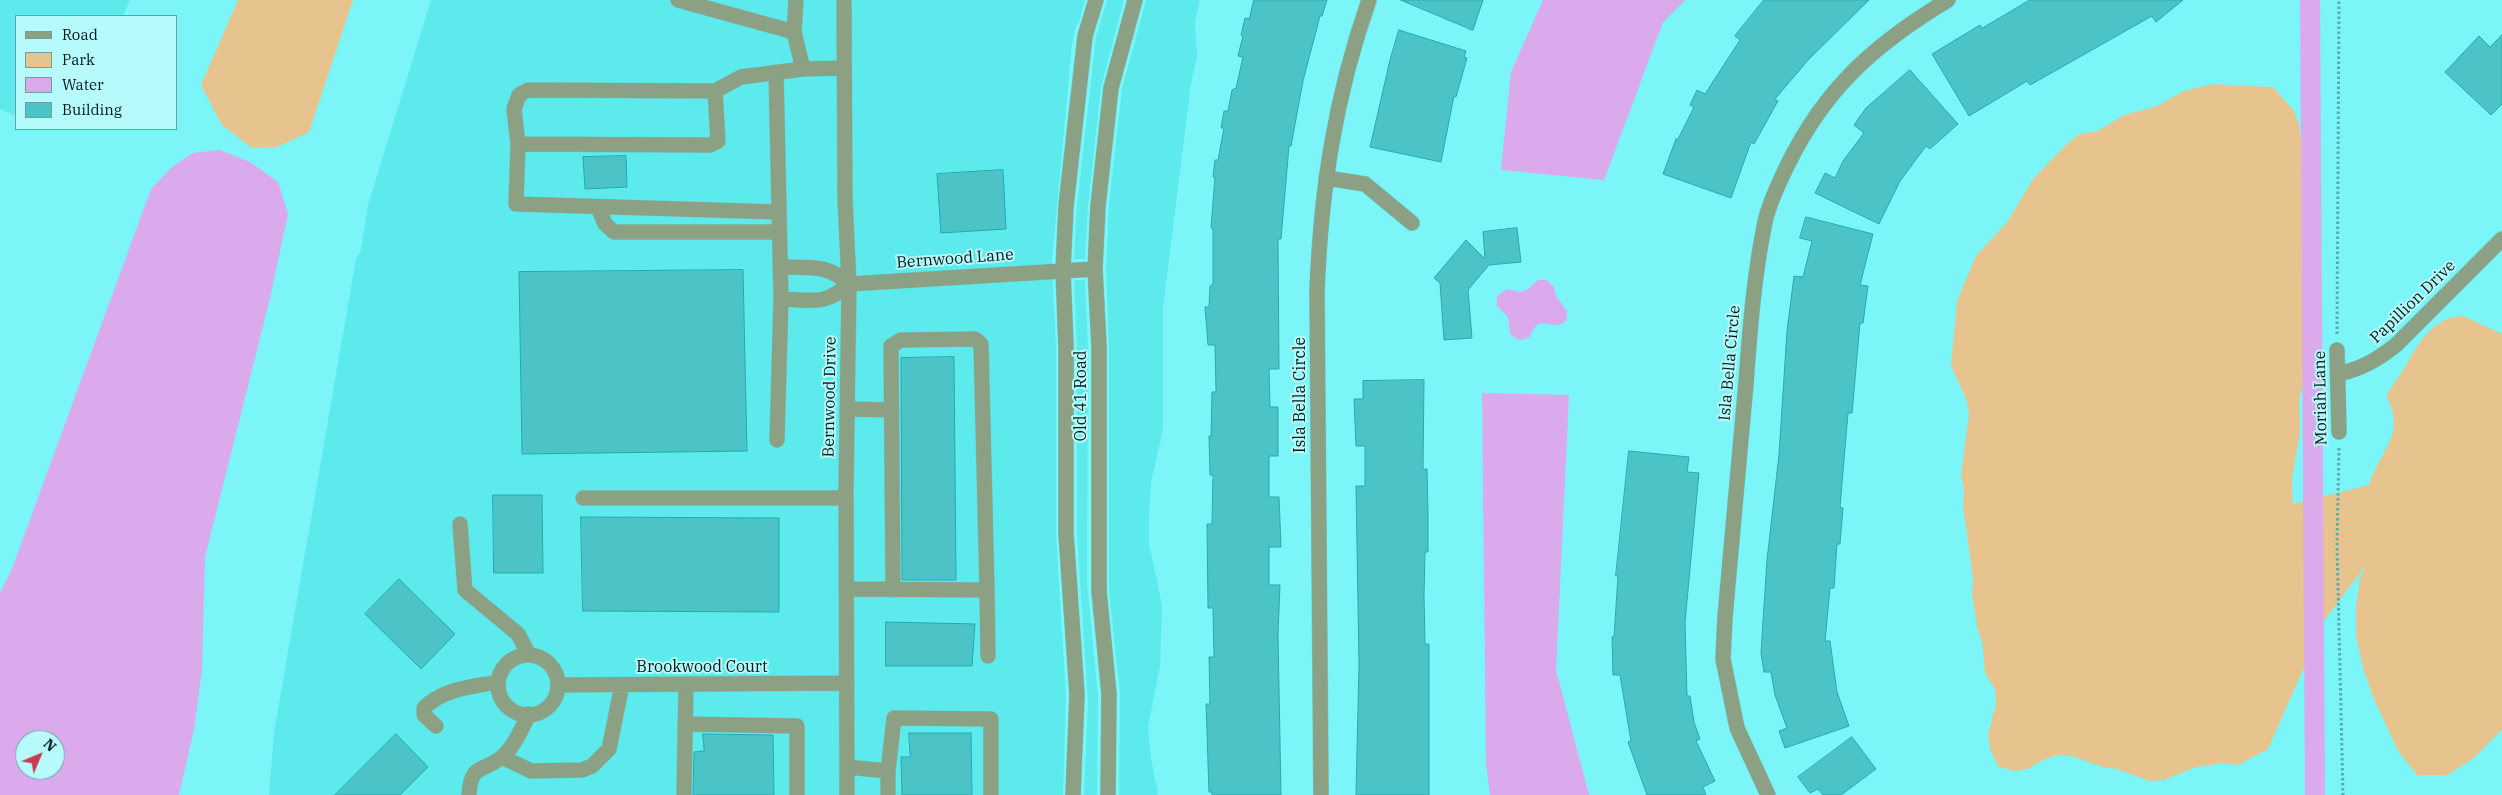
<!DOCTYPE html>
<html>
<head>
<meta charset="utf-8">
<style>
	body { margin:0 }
	#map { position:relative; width:2502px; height:795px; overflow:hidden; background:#7bf5f8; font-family:"IBM Plex Serif",serif }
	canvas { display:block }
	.legend { position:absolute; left:15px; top:15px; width:162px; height:115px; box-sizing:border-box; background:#b7fafb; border:1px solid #6ea0a1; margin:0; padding:6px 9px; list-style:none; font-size:15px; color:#001919 }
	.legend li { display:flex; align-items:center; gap:10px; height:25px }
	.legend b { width:25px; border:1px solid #6ea0a1 }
	.north { position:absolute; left:15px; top:730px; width:50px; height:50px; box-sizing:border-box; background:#b7fafb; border:1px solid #6ea0a1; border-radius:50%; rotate:45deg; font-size:14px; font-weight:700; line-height:20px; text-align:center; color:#001919 }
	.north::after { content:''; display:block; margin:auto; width:18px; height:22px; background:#ca3a4e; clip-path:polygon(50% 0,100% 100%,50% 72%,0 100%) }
</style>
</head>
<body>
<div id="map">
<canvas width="2502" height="795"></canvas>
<ul class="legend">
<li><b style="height:6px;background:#8ca184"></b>Road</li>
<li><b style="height:14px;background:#e7c48e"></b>Park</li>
<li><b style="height:14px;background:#dbaaec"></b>Water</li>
<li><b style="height:14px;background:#4cc4c7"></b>Building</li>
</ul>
<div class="north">N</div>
</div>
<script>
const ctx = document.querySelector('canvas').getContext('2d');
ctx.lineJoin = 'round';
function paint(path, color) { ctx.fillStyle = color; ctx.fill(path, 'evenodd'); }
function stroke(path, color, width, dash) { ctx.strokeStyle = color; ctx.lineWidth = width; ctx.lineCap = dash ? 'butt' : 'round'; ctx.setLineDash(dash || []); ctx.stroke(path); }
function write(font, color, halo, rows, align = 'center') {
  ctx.font = font + ' "IBM Plex Serif",serif'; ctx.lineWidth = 4; ctx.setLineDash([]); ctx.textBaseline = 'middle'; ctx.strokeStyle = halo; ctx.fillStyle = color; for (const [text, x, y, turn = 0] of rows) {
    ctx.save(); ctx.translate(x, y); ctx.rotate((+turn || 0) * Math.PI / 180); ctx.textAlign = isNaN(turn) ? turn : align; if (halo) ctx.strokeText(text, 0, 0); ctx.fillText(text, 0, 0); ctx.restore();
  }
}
paint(new Path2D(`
	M0,0H130L123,16H16V116L0,109Z
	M431,0H1085L1078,25H1076L1072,44L1052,261L1056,348V535L1066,696L1063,795H269L274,732L356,259L361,250L368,205Z
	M1107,0H1124L1101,87L1088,206L1085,259H1074L1077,206L1096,37Z
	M1146,0H1200L1195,22L1197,57L1191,83L1163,307V429L1151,483L1149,515V544L1162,605L1160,666L1148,727L1151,758L1158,795H1119L1120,693L1109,589V345L1106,268L1109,205L1122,89Z
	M1074,280H1085L1088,348L1087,583L1098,696L1097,795H1084L1088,703L1077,532V346Z`), '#5deaed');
paint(new Path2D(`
	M238,0H353L309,132L277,147L252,148L222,125L201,85Z
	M2213,84L2273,87L2294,111L2299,126L2306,171L2305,185L2310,228V245L2302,259L2307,305L2304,354L2307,369L2299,400L2300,432L2292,479L2293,504L2369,485C2380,451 2407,434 2386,396C2392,386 2399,377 2405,367C2418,344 2432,317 2463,316L2502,334V729L2474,758L2447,775H2417L2398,751L2373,697L2363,668L2356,636V607L2360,578L2366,565L2311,638L2312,649L2268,749L2238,765L2225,763L2196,767L2164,780L2149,781L2117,769L2103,767L2072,756L2058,755L2043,760L2027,769L2013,771L1998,766L1990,749L1988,734L1996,704L1995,689L1985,673L1982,641L1977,627L1972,593L1973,579L1963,505L1964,490L1961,475L1969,415L1967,401L1951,366L1957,301L1976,256L2008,221L2033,179L2068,143L2081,133L2096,132L2124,115L2155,107L2184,91Z`), '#e7c48e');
paint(new Path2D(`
	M1543,0H1685L1663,22L1604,180L1501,170L1511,72Z
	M220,150L250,162L278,182L288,214L270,298L205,557L202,670L194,729L179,795H0V593L13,566L151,189L172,167L193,153ZM25,740H55V770H25Z
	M1538,280H1547L1554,287L1556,296L1567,311L1566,321C1554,332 1545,317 1535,327C1532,330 1531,335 1529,338L1518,340L1510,334L1508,317L1497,306V296L1507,289L1520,292L1528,289Z
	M1482,393L1569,395L1556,670L1589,795H1490L1486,763Z`), '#dbaaec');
stroke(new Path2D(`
	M2310,0L2315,795`), '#dbaaec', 20);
const building = new Path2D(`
	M1254,0H1327L1322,16H1320L1303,81L1291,146H1289L1281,239H1278L1279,369H1269L1270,407H1278V456H1269V497H1279L1281,547H1269V585H1280L1278,635L1281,795H1212V792H1209L1206,704H1210L1209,657H1214L1213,608H1208L1207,524H1212L1213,475H1210L1209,436H1211L1212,392H1216L1215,345H1208L1205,307H1209L1210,286L1213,284V229L1211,228L1215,177H1213L1215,160H1218L1224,128H1221L1224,111H1228L1232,90L1236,88L1243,57L1238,56L1243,36L1241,35L1245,18L1249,19Z
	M1401,0H1483L1473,30Z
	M1764,0H1869L1809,59L1775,99L1778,101L1754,144L1751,142L1731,198L1663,174L1676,139H1678L1694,107L1690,105L1697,90L1705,94L1740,40L1735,36Z
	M2030,0H2183L2156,22L2152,16L2030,85L2027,81L1969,116L1932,54L1980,25L1982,28Z
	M1399,30L1466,51L1464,57L1467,58L1456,97L1454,96L1441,162L1370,147L1390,60Z
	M2502,35V104L2491,115L2445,72L2479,36L2490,47Z
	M1910,70L1958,124L1930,149L1926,146L1900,181L1879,224L1815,193L1825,173L1835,178L1843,161L1864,133L1854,125L1866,108Z
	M626,156L627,187L585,189L583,157Z
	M1003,170L1006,229L941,233L937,174Z
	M1806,217L1873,234L1860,285L1868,286L1863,323H1860L1852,413H1848L1840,507L1843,508L1840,544H1837L1834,588H1830L1825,641H1830L1837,692L1849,726L1785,748L1779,731L1787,728L1775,695L1771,672H1764L1761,653L1767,560L1779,455L1787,331L1794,276L1803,277L1812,241L1800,238Z
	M1517,228L1521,262L1489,265L1468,290L1472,338L1444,340L1440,283L1434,278L1466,240L1485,259L1483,232Z
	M743,270L747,451L522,454L519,272Z
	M954,357L956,580H902L901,358Z
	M1424,380L1423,469H1427L1428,514V552H1425L1424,595L1425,644H1429V795H1356L1359,664L1356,486H1365V446H1356L1354,399H1363V381Z
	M1629,451L1689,457L1687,472L1699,473L1685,622L1687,696H1690L1694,722L1700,739L1696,741L1715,781L1703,787L1706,795H1647L1628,742L1631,741L1620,675H1613L1612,637H1614L1618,576H1616Z
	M493,495H542L543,573H494Z
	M581,517L779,518V612L583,611Z
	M399,579L455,634L421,669L365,614Z
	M886,622L975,624L972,666H886Z
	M909,733H971L972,795H902L901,757H910Z
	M396,734L428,767L400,795H335Z
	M703,734L773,735L774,795H693L694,752L704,751Z
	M1852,737L1876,769L1841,795H1823L1818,789L1810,793L1798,777Z`);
paint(building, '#4cc4c7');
stroke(building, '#21adb0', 1);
const minor = new Path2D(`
	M678,0L794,32L803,69L844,68
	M844,0L845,199L849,284L846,490L847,795
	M794,32L796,0
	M776,72L781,299L777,440
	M518,144L710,145L718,141L715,91
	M1326,178L1365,184L1412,223
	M598,207L605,224L614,232H779
	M778,212L516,204L518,144L514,109L519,95L528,90L715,91L741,77L803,69
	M780,267C809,268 826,263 849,284
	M849,284L1095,269
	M781,299C812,300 825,306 849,284
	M2337,350L2339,432
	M2338,374C2361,369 2377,360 2396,345L2502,239
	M847,409L892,410
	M583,498H846
	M460,524L465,590L518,634L529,655
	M846,589L987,590L988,656
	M893,590L891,346L901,340L975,339L981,344L987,590
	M498 685a30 30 0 1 1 60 0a30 30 0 1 1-60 0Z
	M558,685L847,683
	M685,724L797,726V795
	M436,726L424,715V708C444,688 472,687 498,682
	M502,757L531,771L582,770L592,766L609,749L622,685
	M847,767L888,771
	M469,795C471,763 482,773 502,757C514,747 522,728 529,714
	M684,795L686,684
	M888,795V771L894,718L991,719V795
	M1073,795L1077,695L1066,533V347L1063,270L1066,206L1085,36L1096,0
	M1108,795L1109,694L1099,591V346L1095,269L1098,206L1111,88L1135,0
	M1321,795L1317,291C1321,189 1335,97 1369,0
	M1768,795L1737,728L1723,659L1725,617C1732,539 1739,461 1746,383C1750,329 1754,275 1765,222C1769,203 1779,183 1787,166C1825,88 1875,44 1948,0`);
stroke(minor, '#67d2d4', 16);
stroke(new Path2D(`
	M2337,334L2339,0
	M2339,448L2337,543L2343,795`), '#54afb1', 3, [2.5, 2.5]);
stroke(minor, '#8ca184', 15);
write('16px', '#001919', '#b7fafb', [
	["Bernwood Lane",955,259,-4],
	["Papillion Drive",2413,302,-44],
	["Isla Bella Circle",1730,363,-85],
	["Isla Bella Circle",1300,395,-90],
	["Old 41 Road",1081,396,-90],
	["Bernwood Drive",830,397,-89],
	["Moriah Lane",2321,398,-91],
	["Brookwood Court",702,667]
]);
</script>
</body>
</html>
